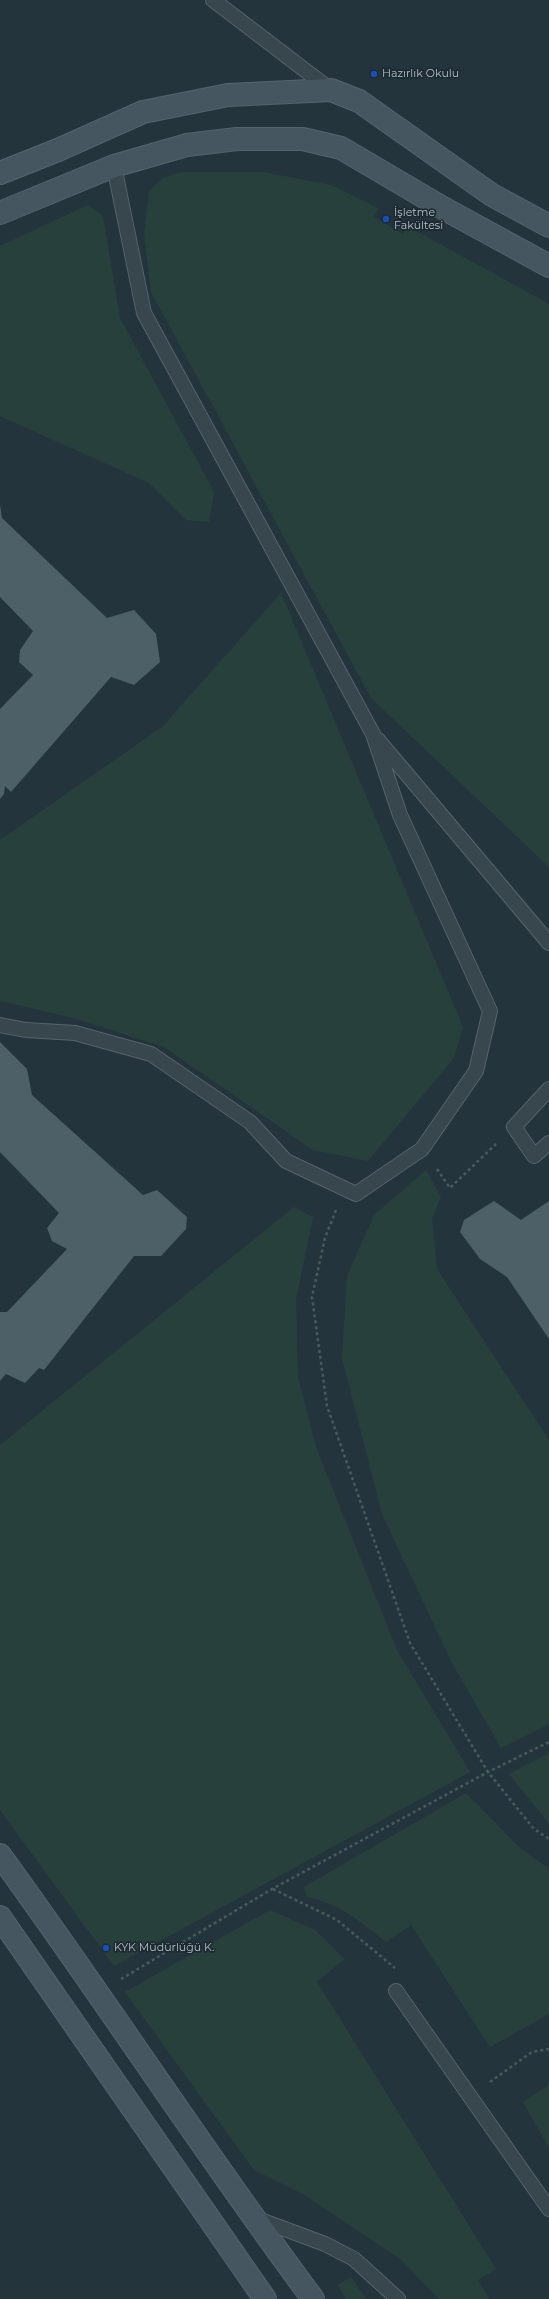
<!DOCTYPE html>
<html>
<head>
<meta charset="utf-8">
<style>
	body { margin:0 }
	canvas { display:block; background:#24343d }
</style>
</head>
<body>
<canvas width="549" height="2299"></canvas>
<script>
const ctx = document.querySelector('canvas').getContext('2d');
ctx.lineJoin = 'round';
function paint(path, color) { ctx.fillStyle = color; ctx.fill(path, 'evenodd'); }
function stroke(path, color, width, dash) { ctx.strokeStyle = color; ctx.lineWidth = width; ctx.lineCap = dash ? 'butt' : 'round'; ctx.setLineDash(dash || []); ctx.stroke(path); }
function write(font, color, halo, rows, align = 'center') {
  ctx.font = font + ' Montserrat,sans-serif'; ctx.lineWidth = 3.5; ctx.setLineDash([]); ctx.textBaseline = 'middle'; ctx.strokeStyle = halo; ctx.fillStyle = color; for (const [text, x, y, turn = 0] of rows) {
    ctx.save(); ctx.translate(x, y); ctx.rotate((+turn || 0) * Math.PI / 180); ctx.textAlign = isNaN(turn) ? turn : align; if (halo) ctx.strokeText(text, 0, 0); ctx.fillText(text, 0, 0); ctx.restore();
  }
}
paint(new Path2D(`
	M181,172H263L331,185L378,208L374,217L403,234L407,226L549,304V867L371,698L151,292L144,233L149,191L163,178Z
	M88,205L103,216L120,318L214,492L209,522L186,520L149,483L0,416V246Z
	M281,593L463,1027L454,1058L368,1161L313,1150L164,1047L74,1018L0,1001V840L162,727Z
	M426,1170L441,1197L432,1218L437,1269L549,1440V1724L501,1748L452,1663L382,1514L342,1358L347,1276L374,1215Z
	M294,1207L313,1217L296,1299L298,1377L316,1447L397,1650L470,1772L114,1966L0,1810V1445Z
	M549,1753V1823L509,1774Z
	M466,1793L520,1848L549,1869V2014L490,2047L411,1925L386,1942C361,1922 339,1903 307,1897L304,1887Z
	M270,1910L315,1930L344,1959L317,1982L496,2269L478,2280L489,2299H439L400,2259L303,2194L254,2170L125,1992Z
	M549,2085V2148L523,2102Z
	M351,2277L366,2299H346L338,2285Z`), '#27403c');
paint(new Path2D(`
	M0,505L2,518L107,618L134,610L156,634L160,662L134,685L111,677L11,792L5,786L4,794L0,799V709L33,675L19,662L20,650L33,631L0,597Z
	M0,1042L27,1069L32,1095L143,1195L157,1190L187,1217L186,1229L161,1256H134L44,1370L39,1368L25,1383L6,1374L0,1381V1312H7L67,1249L52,1241L47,1228L59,1213L0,1152Z
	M494,1201L521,1220L549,1201V1339L507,1277L480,1259L460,1232L464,1220Z`), '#4d5f67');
const lane = new Path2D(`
	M213,0L331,90
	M378,740L549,943
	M0,1025L26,1030L75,1033L151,1054L250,1122L286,1161L356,1194L422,1149L476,1071L490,1011L400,815L373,734L144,313L114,166
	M549,1089L514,1127L534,1156L549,1143
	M396,1991L549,2209
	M255,2218L325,2244L354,2259L398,2299`);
const secondary = new Path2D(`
	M0,173L58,150L143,112L228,95L331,90L359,101L492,195L549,226
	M0,213L114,166L187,145L237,139H303L341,148L443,208L549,266
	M0,1855C107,2002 205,2154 313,2299
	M0,1917L265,2299`);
stroke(lane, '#56636b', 16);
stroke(secondary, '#56636b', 24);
stroke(new Path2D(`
	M437,1169L450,1188L496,1144
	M336,1210L325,1238L312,1297L327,1406L410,1643L488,1772L534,1829L549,1839
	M273,1889L337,1920L395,1968
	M121,1979L272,1889L488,1772L549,1742
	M490,2082L532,2052L549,2049`), '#465c59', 2.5, [3, 3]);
stroke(lane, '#38464d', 14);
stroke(secondary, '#465660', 22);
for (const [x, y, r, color] of [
	[374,74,4,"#1a4fb4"],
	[386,219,4,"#1a4fb4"],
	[106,1948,4,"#1a4fb4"]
]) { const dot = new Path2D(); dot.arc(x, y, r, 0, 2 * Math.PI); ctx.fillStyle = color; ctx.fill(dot); stroke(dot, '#1d2a32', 1.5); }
write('11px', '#b4c0c8', '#1d2a32', [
	["Hazırlık Okulu",382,74],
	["İşletme",394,213],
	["Fakültesi",394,226],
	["KYK Müdürlüğü K.",114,1948]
], 'left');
</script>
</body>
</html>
